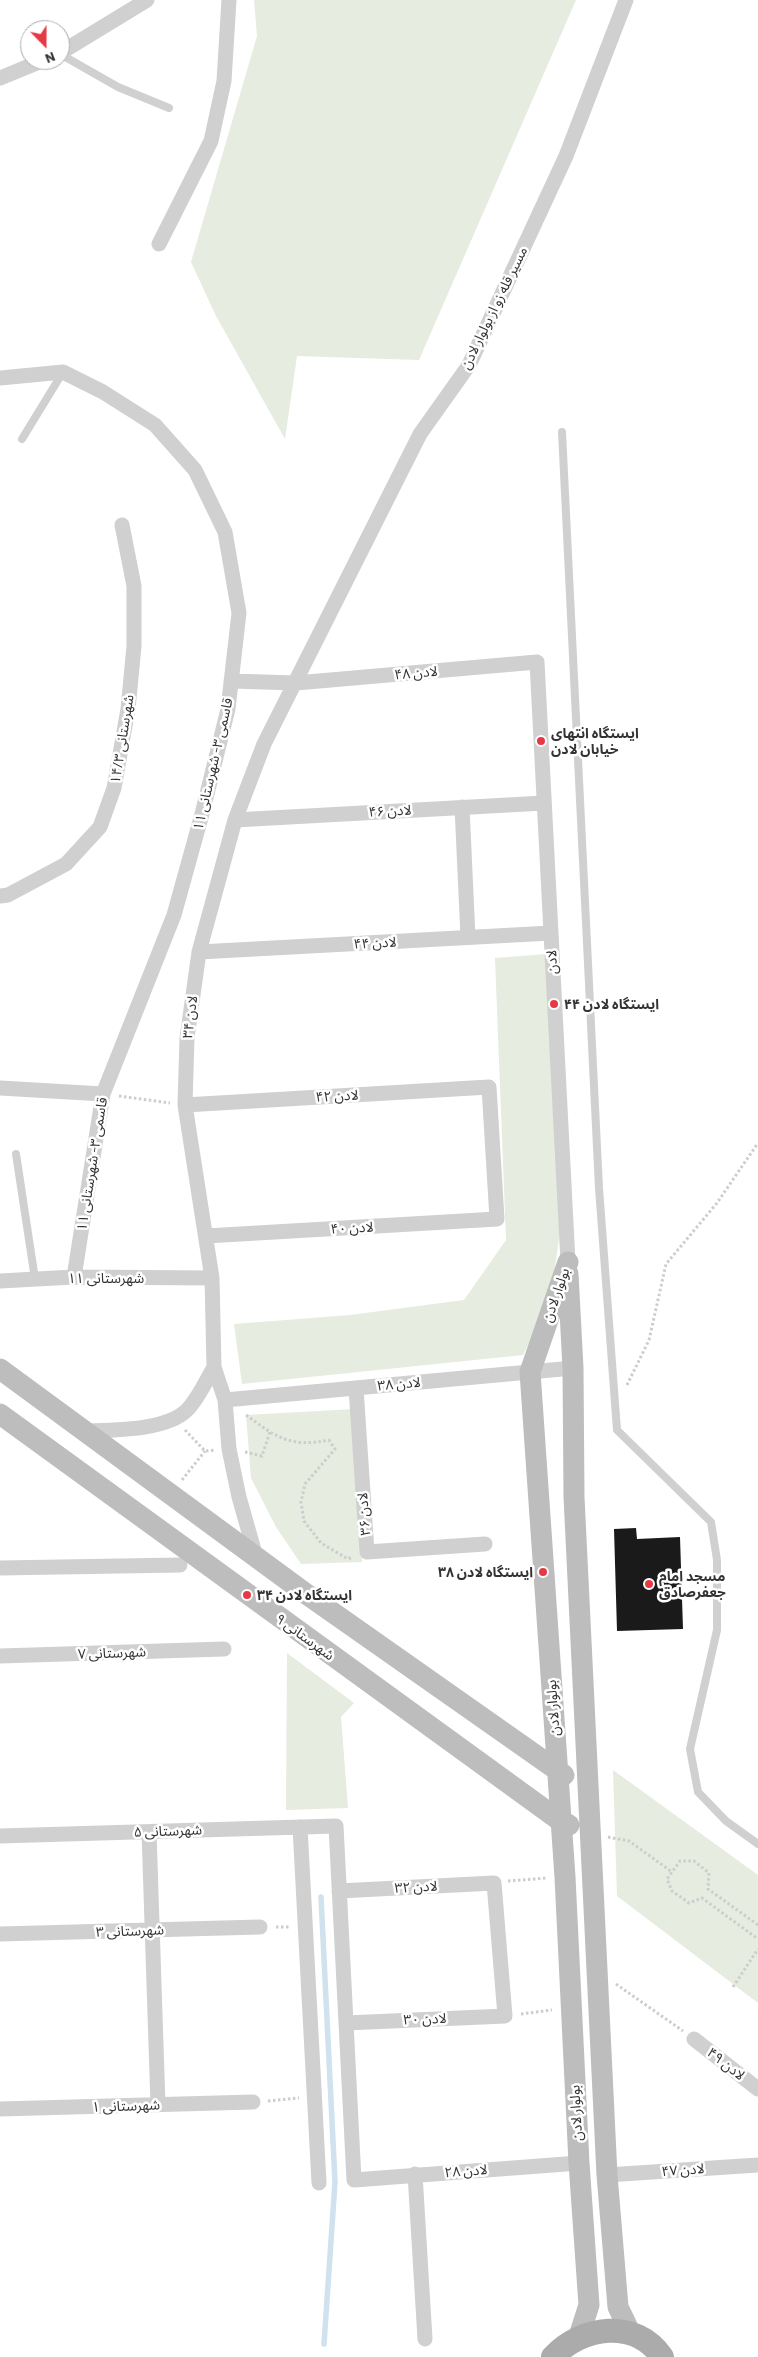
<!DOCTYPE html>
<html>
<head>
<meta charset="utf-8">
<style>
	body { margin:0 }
	#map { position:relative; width:758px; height:2357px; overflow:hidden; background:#fff; font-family:Barlow,sans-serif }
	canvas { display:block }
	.north { position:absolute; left:20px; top:20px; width:50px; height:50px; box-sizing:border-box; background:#fff; border:1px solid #adadad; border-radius:50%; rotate:158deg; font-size:14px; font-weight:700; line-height:20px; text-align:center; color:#333 }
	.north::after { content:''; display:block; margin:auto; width:18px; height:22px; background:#e63946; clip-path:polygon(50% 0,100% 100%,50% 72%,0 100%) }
</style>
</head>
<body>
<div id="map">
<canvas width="758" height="2357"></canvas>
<div class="north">N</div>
</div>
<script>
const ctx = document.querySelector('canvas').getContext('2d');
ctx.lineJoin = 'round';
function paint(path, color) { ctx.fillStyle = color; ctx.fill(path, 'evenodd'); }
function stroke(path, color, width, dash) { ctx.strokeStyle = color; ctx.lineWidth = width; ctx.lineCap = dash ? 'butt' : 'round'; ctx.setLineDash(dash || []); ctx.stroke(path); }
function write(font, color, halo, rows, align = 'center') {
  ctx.font = font + ' Barlow,"Noto Sans Arabic",sans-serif'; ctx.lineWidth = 5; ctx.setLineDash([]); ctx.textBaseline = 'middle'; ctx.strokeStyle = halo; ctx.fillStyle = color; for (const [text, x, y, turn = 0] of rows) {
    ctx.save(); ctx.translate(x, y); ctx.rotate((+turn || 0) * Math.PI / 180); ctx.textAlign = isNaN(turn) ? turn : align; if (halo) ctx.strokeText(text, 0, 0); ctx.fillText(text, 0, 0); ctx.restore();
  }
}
paint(new Path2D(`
	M254,0H576L419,360L297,356L285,439L216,316L191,262L257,36Z
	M547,954L561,1225L550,1301L523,1355L242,1384L234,1324L350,1315L464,1300L506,1240L495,958Z
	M354,1409L362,1562L301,1564L276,1527L251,1478L246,1415Z
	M287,1653L354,1703L341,1717L348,1808L286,1810Z
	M613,1770L758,1875V2003L617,1896Z`), '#e6ecdf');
stroke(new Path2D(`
	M321,1897L335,2182L324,2344`), '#cfe2ee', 5.5);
paint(new Path2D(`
	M636,1528L637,1539L680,1537L683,1629L617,1631L614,1529Z`), '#1a1a1a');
stroke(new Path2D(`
	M119,1096L170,1103
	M627,1385L649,1340L666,1264L717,1203L758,1143
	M246,1415C276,1437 290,1448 329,1440L335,1449L305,1484L301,1502L304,1521L321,1543L348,1559L352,1557
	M185,1430L205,1451L215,1450
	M245,1452L262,1456L270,1432
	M182,1480L205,1451
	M608,1837L629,1841L672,1872
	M508,1881L547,1878
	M758,1925L708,1889L709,1873L694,1861H680L667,1879L672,1891L689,1903L702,1898L758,1939
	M276,1927H290
	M616,1984L683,2031
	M733,1987L758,1949
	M521,2014L552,2010
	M268,2101L299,2098`), '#cdcdcd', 3, [2.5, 2.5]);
stroke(new Path2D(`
	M60,54L118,87L169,108
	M562,432L599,1188L617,1430L711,1522L717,1560V1630L690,1749L698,1792L726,1821L758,1844
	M22,439L63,372
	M16,1154L35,1279`), '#d0d0d0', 8);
stroke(new Path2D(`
	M60,53L147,0
	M0,78L44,60
	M159,244L211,141L224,81L229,0
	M0,378L63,372L103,392L155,425L195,470L225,532L239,613L228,709L202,814L174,915L103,1094L74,1277
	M231,681L296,683L537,662L568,1262
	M462,807L468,937
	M235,820L544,803
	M0,896L8,895L66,864L100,827L114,788L128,709L134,646V586L122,525
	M199,952L551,933
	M0,1088L103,1094
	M185,1105L489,1087L497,1219L206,1236
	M0,1281L74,1277L212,1278
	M356,1388L367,1552L485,1544
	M225,1400L573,1368
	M85,1431C112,1430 166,1431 187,1410C198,1399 206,1381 214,1367
	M256,1557L239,1497L229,1449L225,1400L214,1367L212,1278L185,1105L187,1038L199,952L235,820L264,744L420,434L469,365L566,156L626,0
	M0,1568L180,1565
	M0,1656L224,1649
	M300,1827L319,2183
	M149,1832L158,2105
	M0,1836L336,1826L354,2180L579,2163
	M339,1891L494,1883L505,2016L346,2023
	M0,1934L260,1927
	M694,2039L758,2089
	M0,2109L253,2102
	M415,2174L425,2339
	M607,2175L758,2165`), '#d0d0d0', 15);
stroke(new Path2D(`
	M568,1262L530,1372L565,1877L579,2163L589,2305L579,2336
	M568,1274L573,1368L574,1497L607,2175L618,2307L631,2334
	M0,1369L305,1593L564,1775
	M0,1414L559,1820L569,1825`), '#bdbdbd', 21);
stroke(new Path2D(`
	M553,2357C582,2326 635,2318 662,2357`), '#ababab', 24);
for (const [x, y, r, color] of [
	[541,741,5,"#e63946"],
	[554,1004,5,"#e63946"],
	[543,1572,5,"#e63946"],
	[649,1584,5,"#e63946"],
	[247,1595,5,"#e63946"]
]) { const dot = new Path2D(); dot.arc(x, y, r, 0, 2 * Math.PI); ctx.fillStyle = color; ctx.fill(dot); stroke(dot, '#fff', 2); }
write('14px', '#333', '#fff', [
	["مسیر قله زو از بولوار لادن",494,308,-64],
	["لادن ۴۸",416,673,-5],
	["شهرستانی ۱۴/۳",122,739,-81],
	["قاسمی ۳- شهرستانی ۱۱",213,764,-77],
	["لادن ۴۶",390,811,-3],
	["لادن ۴۴",375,943,-3],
	["لادن",552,962,-93],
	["لادن ۳۴",190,1017,-83],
	["لادن ۴۲",337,1096,-3],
	["قاسمی ۳- شهرستانی ۱۱",92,1164,-81],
	["لادن ۴۰",352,1228,-3],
	["شهرستانی ۱۱",106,1278],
	["بولوار لادن",556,1295,-71],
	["لادن ۳۸",399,1384,-5],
	["لادن ۳۶",364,1514,-94],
	["شهرستانی ۹",305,1637,36],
	["شهرستانی ۷",112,1653,-2],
	["بولوار لادن",553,1708,-94],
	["شهرستانی ۵",168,1831,-2],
	["لادن ۳۲",416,1887,-3],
	["شهرستانی ۳",130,1931,-2],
	["لادن ۳۰",425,2019,-2],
	["لادن ۴۹",726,2064,38],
	["شهرستانی ۱",126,2106,-2],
	["بولوار لادن",576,2113,-93],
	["لادن ۴۷",683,2170,-4],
	["لادن ۲۸",466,2171,-4]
]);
write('bold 14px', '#333', '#fff', [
	["ایستگاه انتهای",551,733],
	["خیابان لادن",551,749],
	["ایستگاه لادن ۴۴",564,1004],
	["ایستگاه لادن ۳۸",533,1572,"right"],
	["مسجد امام",659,1576],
	["جعفرصادق",659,1592],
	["ایستگاه لادن ۳۴",257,1595]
], 'left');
</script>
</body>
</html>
